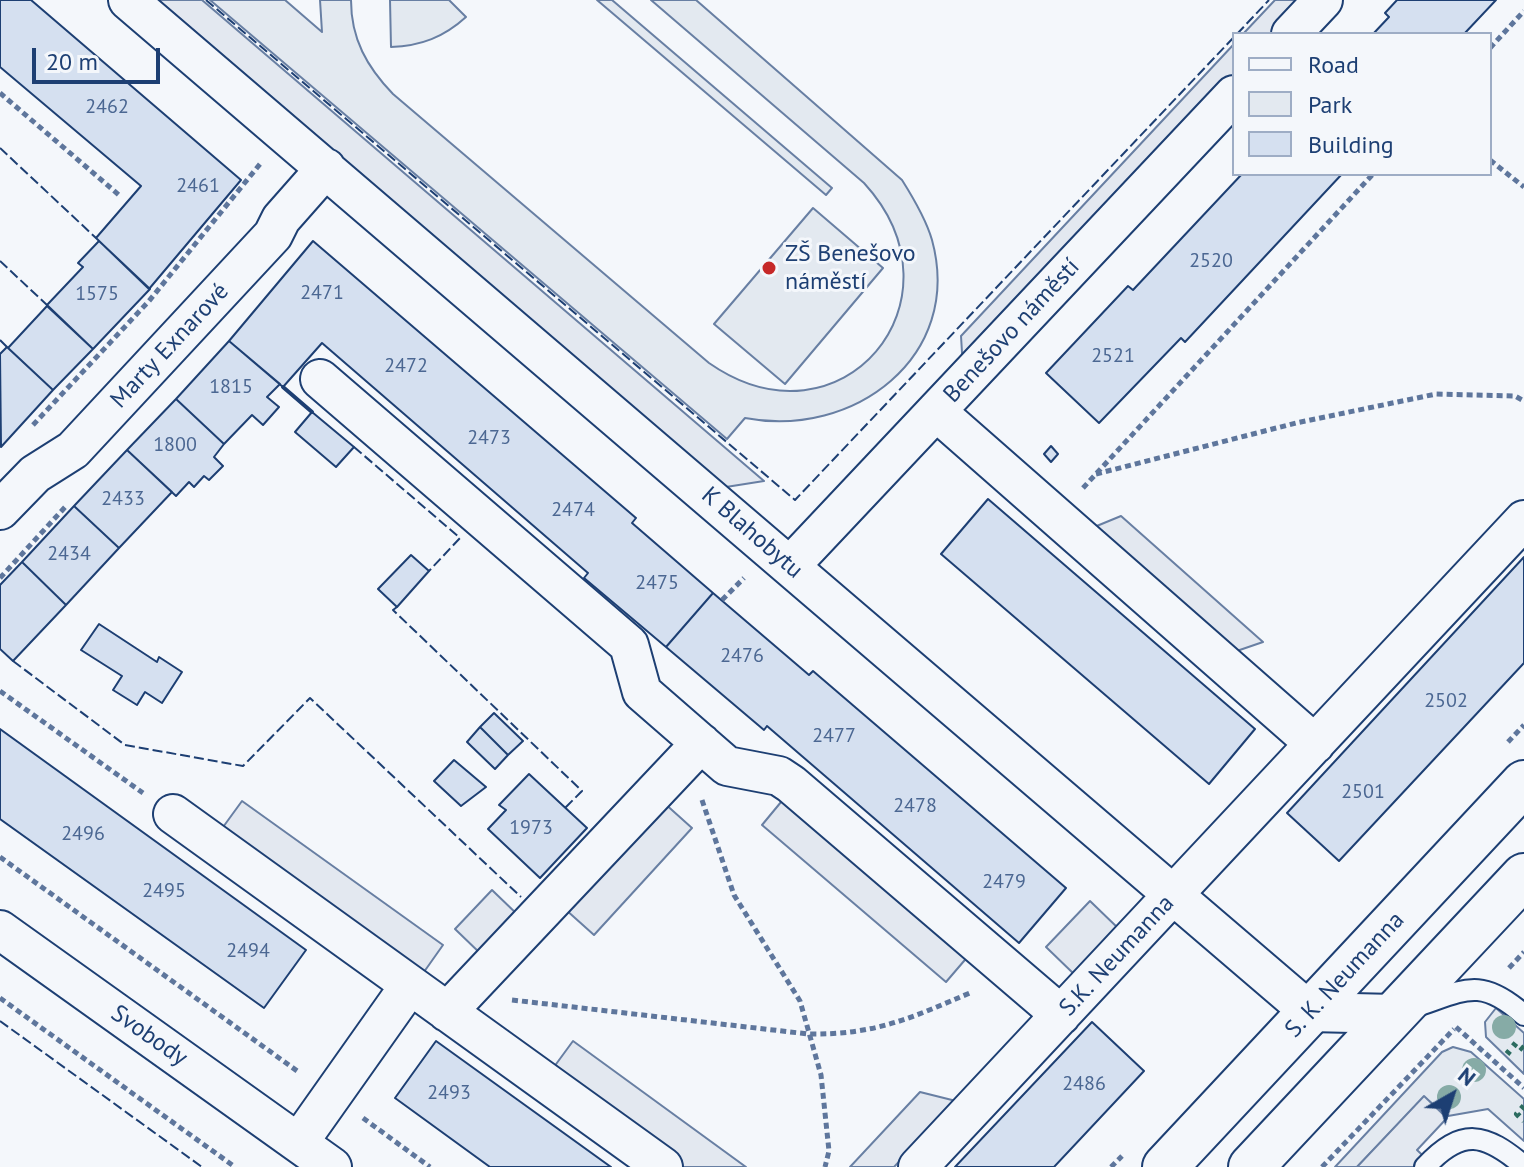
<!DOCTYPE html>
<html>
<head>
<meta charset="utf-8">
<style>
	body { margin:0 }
	#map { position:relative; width:1524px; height:1167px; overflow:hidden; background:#f4f7fb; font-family:"PT Sans",sans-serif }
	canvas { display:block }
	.legend { position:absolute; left:1232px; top:32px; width:260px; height:144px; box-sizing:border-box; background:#f4f7fb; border:2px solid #9eadc5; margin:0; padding:10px 14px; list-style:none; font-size:24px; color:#1d3f73 }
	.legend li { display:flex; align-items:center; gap:16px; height:40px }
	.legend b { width:40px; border:2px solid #9eadc5 }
	.north { position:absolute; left:1412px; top:1055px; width:80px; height:80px; -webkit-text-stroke:6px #f4f7fb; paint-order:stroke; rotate:39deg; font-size:22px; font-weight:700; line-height:32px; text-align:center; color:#1d3f73 }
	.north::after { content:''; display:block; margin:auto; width:28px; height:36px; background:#1d3f73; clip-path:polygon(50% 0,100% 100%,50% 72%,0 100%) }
	.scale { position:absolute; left:32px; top:48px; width:128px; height:36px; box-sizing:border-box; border:4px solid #1d3f73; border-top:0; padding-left:10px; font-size:24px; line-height:28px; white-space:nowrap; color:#1d3f73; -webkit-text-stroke:6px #f4f7fb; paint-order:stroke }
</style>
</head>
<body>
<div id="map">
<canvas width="1524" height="1167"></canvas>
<ul class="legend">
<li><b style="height:10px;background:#f4f7fb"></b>Road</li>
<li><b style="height:22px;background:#e3e9f0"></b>Park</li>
<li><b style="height:22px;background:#d5e0f0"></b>Building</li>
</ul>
<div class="north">N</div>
<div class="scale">20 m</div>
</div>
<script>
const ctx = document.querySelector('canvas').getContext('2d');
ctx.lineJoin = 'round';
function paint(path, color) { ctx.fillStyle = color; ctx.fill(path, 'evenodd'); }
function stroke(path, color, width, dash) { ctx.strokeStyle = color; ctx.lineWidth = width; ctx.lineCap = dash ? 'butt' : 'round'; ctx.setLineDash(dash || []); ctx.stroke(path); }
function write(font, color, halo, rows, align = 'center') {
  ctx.font = font + ' "PT Sans",sans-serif'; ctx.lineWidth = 6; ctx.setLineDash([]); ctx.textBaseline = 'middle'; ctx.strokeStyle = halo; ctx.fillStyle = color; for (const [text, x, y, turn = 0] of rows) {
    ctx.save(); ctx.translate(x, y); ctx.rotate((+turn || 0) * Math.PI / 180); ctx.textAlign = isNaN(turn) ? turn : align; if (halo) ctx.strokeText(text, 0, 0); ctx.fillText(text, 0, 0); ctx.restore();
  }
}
const green = new Path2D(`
	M210,0H285L322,32L320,0H351C351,39 367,67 393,94L709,363C841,455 971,300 864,183L651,0H696L902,180C914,199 926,219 932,240C964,357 853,439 745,418L727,439Z
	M390,0H449L466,17C444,37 421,46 391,47Z
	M597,0H612L832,188L826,195Z
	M813,208L883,268L785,384L714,324Z
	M1496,1008L1524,1033V1074L1486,1037L1485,1022Z
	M1453,1047L1471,1052L1524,1099V1141L1488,1109L1448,1116L1424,1097L1357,1167H1335L1442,1052Z`);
paint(green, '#e3e9f0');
stroke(green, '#687fa3', 2);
const parking = new Path2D(`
	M158,0H202L764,481L726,487Z
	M1275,0H1308L1277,34H1243Z
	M1234,44V79L963,369L961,336Z
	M1121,516L1263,642L1228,654L1087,530Z
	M786,796L970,954L946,982L762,825Z
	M242,801L443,945L419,979L218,834Z
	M663,802L692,828L594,935L565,909Z
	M492,890L520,917L483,956L455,929Z
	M1090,901L1120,930L1076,976L1046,947Z
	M573,1041L746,1167H683L551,1071Z
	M920,1092L956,1101L894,1167H850Z
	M1424,1096L1447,1118L1417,1150L1435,1167H1357Z`);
paint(parking, '#e3e8f0');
stroke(parking, '#687fa3', 2);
const building = new Path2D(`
	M0,0H31L241,180L149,289L96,238L141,186L0,67Z
	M1397,0H1496L1464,34H1373L1389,17L1385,13Z
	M1242,174H1342L1185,342L1181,338L1099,423L1046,373L1128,286L1133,290Z
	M99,241L150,289L93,349L47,305L83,267L78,263Z
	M313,241L636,518L632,523L713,593L666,647L584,578L588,573L322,343L283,387L229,341Z
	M47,306L93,349L53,390L8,348Z
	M229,341L280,384L267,397L279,407L263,425L252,415L224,444L176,399Z
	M7,347L53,390L1,447L0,354Z
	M176,399L224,444L214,457L223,466L209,480L204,476L194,487L189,482L176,496L127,450Z
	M312,412L354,447L336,467L295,432Z
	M1051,446L1058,454L1051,462L1044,454Z
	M127,450L172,492L119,548L74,506Z
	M988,499L1255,729L1209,784L941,554Z
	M74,506L119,548L66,605L22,562Z
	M411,555L429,571L397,607L378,589Z
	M1524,557V663L1339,861L1287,813Z
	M22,562L66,605L13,661L0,649V585Z
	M713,593L809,675L813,671L1066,888L1019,943L767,726L764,730L666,647Z
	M99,624L157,662L159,657L182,672L162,703L145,692L137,705L113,690L122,676L81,650Z
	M494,713L523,741L508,755L480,727Z
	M480,727L508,755L495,769L467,742Z
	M0,729L306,950L264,1008L0,819Z
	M454,760L486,787L461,806L434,781Z
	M529,774L587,828L540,878L488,829L506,810L499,805Z
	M1092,1022L1144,1071L1054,1167H955Z
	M436,1041L611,1167H490L395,1098Z`);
paint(building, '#d5e0f0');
stroke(building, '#1d3f73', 2);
const lane = new Path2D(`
	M1414,1007C1465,990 1480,976 1524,1015
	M1425,1167C1462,1127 1485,1133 1524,1166`);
const street = new Path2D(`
	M128,0L1310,1012L1395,1014
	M1291,34L1323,0
	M320,379L629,645L642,692L727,766L779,776L791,784L1061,1015
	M937,412L1315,744
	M0,510L35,474L73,450L273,235L281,219L326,168
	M790,566L1234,95
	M173,814L663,1167
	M0,930L332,1167
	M447,1012L701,743
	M299,1142L410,985
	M918,1167L1524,520`);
const secondary = new Path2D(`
	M1165,1167L1524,783
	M1251,1167L1524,876`);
stroke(lane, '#1d3f73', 24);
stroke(street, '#1d3f73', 42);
stroke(secondary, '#1d3f73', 48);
stroke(new Path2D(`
	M1490,48L1524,11
	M0,93L119,195
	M1490,160L1524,187
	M33,425L149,301L260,164
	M1096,474L1296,423L1436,394L1515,396L1524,401
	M1083,488L1373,174
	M0,578L67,505
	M722,600L744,578
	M0,691L143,793
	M1508,742L1524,725
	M702,800L734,895L800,1001L821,1075L829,1151L825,1167
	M0,857L300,1073
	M1509,968L1524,952
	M0,998L235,1167
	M512,1000L808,1034C876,1035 911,1018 972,992
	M1456,1027L1524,1088
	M363,1118L430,1167
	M1111,1167L1122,1156
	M1322,1167L1454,1029`), '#5e769c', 5, [6, 4]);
stroke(lane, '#f4f7fb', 20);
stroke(street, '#f4f7fb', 38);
stroke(secondary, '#f4f7fb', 44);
stroke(new Path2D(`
	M1507,1054L1516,1043L1524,1050
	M1524,1106L1517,1114L1524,1121`), '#2c6c60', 6, [4, 6]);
stroke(new Path2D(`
	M206,0L795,500L1234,37
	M1237,34L1269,0
	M0,148L96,238
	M0,261L47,305
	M0,340L7,347
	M354,447L460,538L429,571
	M397,607L393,610L582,791L565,808
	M13,661L125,745L243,766L310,698L521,897
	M0,1021L202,1167`), '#1d3f73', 2, [10, 4]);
stroke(new Path2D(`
	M283,387L312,412`), '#1d3f73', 4);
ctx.fillStyle = '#86aba6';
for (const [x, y] of [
	[1504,1027],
	[1474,1070],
	[1449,1097]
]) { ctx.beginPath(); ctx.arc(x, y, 12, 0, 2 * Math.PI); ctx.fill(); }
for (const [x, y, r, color] of [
	[769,268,8,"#c62828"]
]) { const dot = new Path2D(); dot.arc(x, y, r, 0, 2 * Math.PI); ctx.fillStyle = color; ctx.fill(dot); stroke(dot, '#f4f7fb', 3); }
write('20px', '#4b6792', null, [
	["2462",107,107],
	["2461",198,186],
	["2520",1211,261],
	["2471",322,293],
	["1575",97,294],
	["2521",1113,356],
	["2472",406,366],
	["1815",231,387],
	["2473",489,438],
	["1800",175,445],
	["2433",123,499],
	["2474",573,510],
	["2434",69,554],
	["2475",657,583],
	["2476",742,656],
	["2502",1446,701],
	["2477",834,736],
	["2501",1363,792],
	["2478",915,806],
	["1973",531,828],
	["2496",83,834],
	["2479",1004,882],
	["2495",164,891],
	["2494",248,951],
	["2486",1084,1084],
	["2493",449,1093]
]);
write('24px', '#1d3f73', '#f4f7fb', [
	["ZŠ Benešovo",785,254],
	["náměstí",785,282]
], 'left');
write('24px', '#1d3f73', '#f4f7fb', [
	["Benešovo náměstí",1012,331,-47],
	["Marty Exnarové",170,346,-47],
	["K Blahobytu",752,533,41],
	["S.K. Neumanna",1117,956,-47],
	["S. K. Neumanna",1345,975,-47],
	["Svobody",149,1036,35]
]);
</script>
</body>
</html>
